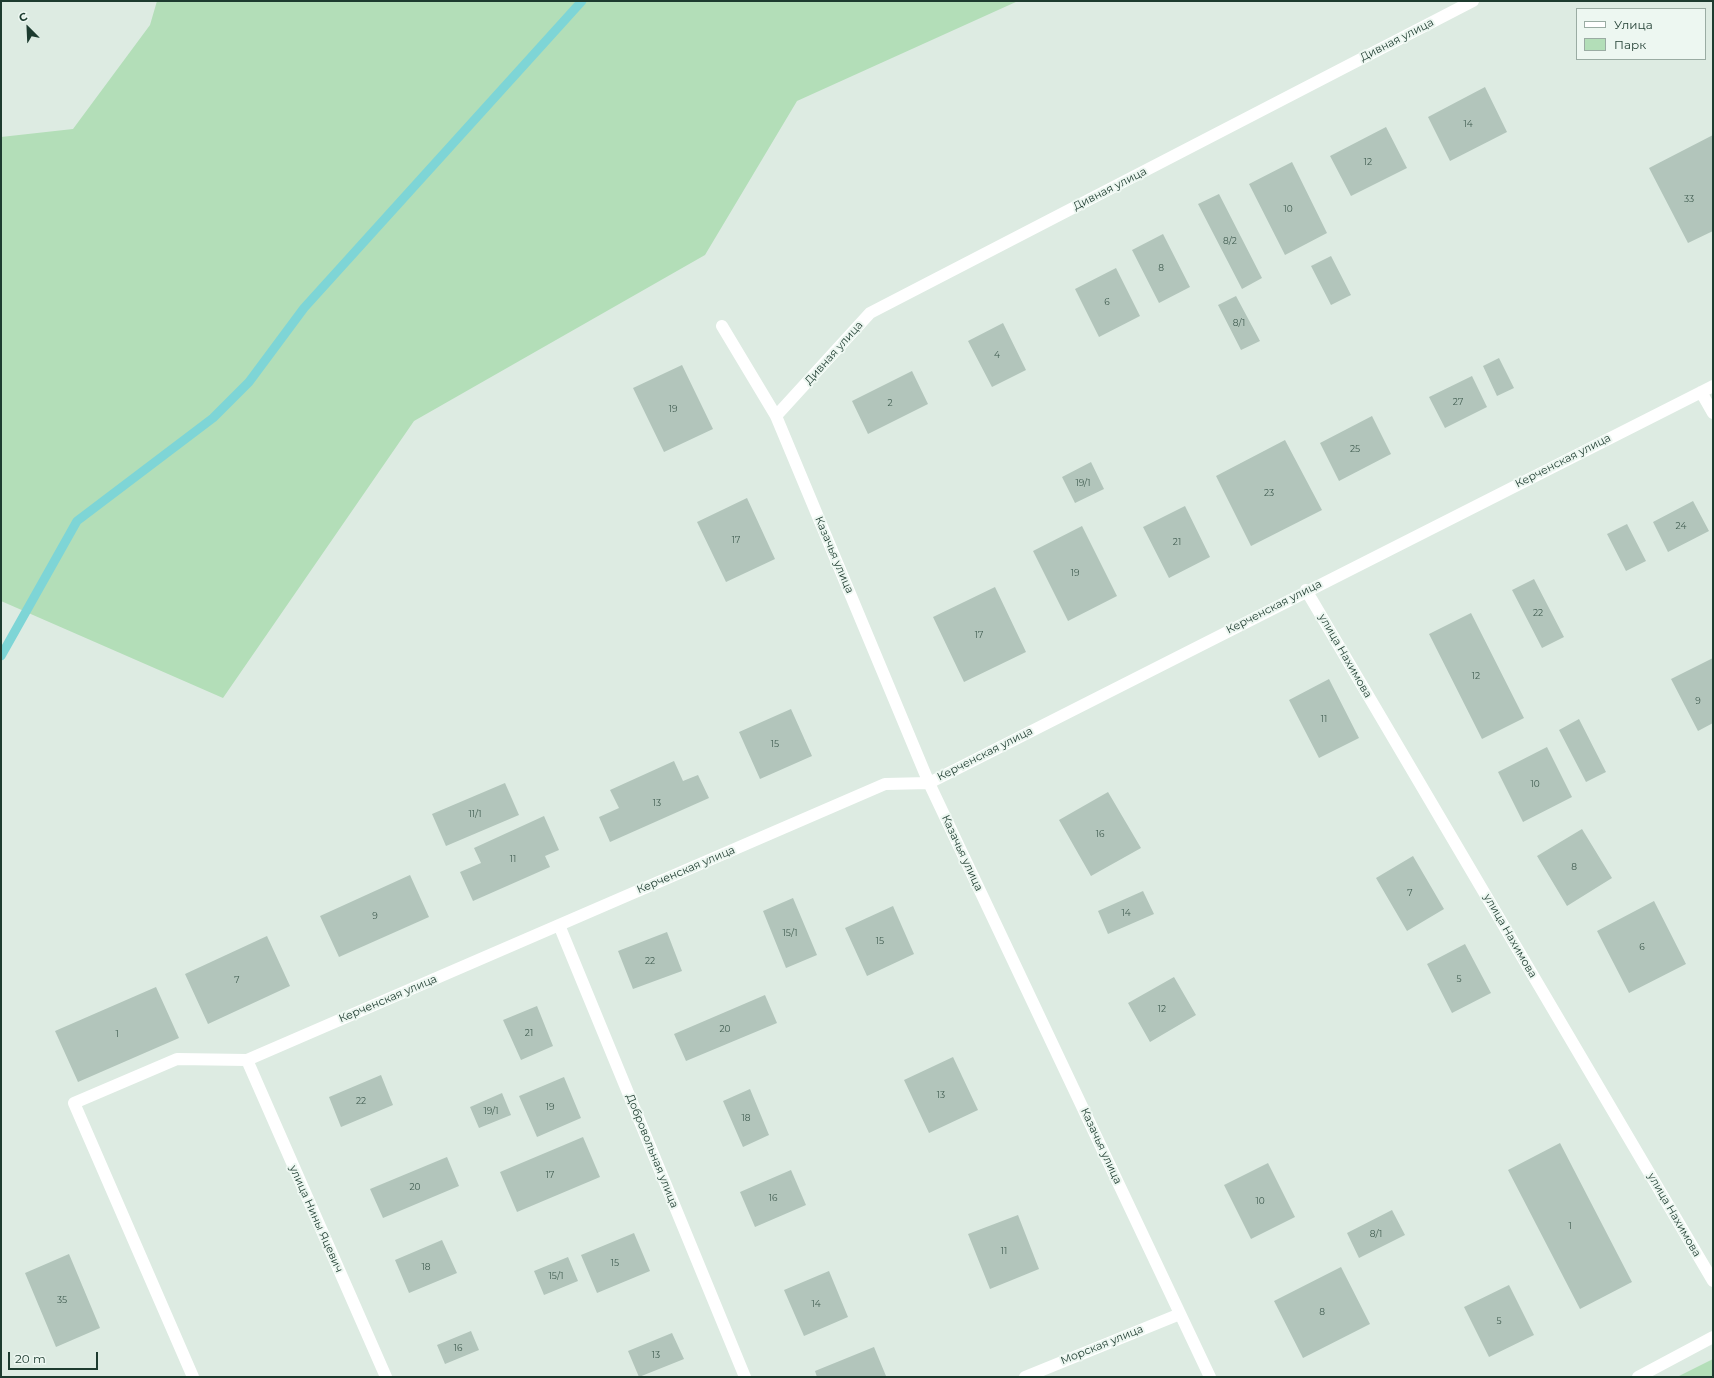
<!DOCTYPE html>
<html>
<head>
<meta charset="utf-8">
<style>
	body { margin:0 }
	#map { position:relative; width:1714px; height:1378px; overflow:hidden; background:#ddebe2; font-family:Montserrat,sans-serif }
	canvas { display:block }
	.frame { position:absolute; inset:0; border:2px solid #1d3b2f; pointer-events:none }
	.legend { position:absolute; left:1576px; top:8px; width:130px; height:52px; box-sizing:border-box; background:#edf7f1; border:1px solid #9aaca3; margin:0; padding:5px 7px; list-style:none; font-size:12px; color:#1d3b2f }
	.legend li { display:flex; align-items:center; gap:8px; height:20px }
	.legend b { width:20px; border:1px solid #9aaca3 }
	.north { position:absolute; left:8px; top:8px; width:40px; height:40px; -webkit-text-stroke:3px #edf7f1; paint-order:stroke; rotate:336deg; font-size:11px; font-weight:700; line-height:16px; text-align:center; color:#1d3b2f }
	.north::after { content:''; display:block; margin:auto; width:14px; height:18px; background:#1d3b2f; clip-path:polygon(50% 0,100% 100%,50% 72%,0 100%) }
	.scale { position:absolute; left:8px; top:1352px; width:90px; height:18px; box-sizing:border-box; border:2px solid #1d3b2f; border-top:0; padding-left:5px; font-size:12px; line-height:14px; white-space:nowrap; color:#1d3b2f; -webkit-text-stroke:3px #edf7f1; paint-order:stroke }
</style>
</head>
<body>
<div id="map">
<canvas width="1714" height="1378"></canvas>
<div class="frame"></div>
<ul class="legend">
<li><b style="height:5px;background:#fff"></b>Улица</li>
<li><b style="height:11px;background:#b3deb8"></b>Парк</li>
</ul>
<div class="north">С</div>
<div class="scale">20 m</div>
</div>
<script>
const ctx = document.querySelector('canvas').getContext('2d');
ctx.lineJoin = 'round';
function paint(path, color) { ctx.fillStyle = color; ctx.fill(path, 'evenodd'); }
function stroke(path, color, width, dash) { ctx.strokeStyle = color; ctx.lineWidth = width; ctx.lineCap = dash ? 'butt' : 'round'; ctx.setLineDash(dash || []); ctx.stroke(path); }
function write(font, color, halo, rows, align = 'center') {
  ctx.font = font + ' Montserrat,sans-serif'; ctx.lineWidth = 4; ctx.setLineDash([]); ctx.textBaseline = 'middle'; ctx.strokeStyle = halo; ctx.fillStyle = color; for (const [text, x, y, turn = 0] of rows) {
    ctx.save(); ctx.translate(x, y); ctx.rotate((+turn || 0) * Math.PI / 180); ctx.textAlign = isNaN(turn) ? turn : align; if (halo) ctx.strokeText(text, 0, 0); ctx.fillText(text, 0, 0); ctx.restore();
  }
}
paint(new Path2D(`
	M157,1H1018L797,101L705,255L414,421L223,698L1,601V137L73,129L150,25Z
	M1713,1359V1377H1677Z`), '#b3deb8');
stroke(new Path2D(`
	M1,656L77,521L213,418L249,382L304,308L582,1`), '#7ed5d6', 9);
paint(new Path2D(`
	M1485,87L1507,132L1450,161L1428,117Z
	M1386,127L1407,168L1351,196L1330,156Z
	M1713,135V231L1688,243L1649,168Z
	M1292,162L1327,233L1285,255L1249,184Z
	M1219,194L1262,278L1242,289L1198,204Z
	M1163,234L1190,287L1159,303L1132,250Z
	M1331,256L1351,295L1331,305L1311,266Z
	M1116,268L1140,316L1099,337L1075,289Z
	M1236,296L1260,341L1241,350L1218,305Z
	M1003,323L1026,370L992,387L968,341Z
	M1499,358L1514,388L1497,396L1483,366Z
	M682,365L713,429L664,452L633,388Z
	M912,371L928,404L868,434L852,401Z
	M1472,376L1487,407L1445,428L1429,397Z
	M1372,416L1391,454L1339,481L1320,443Z
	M1285,440L1322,510L1251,546L1216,476Z
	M1091,462L1104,489L1075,503L1062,477Z
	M747,498L775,559L726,582L697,522Z
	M1693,501L1709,531L1668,552L1653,522Z
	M1185,506L1210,557L1169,578L1143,527Z
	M1627,524L1646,561L1626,571L1607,534Z
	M1082,526L1117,596L1068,621L1033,551Z
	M1534,579L1564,637L1542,648L1512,590Z
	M995,587L1026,652L964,682L933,617Z
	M1471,613L1524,718L1482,739L1429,634Z
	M1713,658V723L1698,731L1671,679Z
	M1329,679L1359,738L1319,758L1289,700Z
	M791,709L812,756L760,779L739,732Z
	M1579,719L1606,772L1586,782L1559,730Z
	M1547,747L1572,797L1523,822L1498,772Z
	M674,761L683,781L698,775L709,798L610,842L599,817L619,808L610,790Z
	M505,783L519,815L446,846L432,814Z
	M1108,792L1141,848L1091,876L1059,820Z
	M544,816L559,850L545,856L550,867L473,901L460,872L481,863L474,848Z
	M1582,829L1612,878L1567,906L1537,856Z
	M1413,856L1444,909L1407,931L1376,878Z
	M410,875L429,917L339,957L320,916Z
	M1143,891L1154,914L1108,934L1098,911Z
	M793,898L817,955L786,968L763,911Z
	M1654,901L1686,964L1629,993L1597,931Z
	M893,906L914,954L867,976L845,928Z
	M667,932L682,971L633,989L618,951Z
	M267,936L290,986L208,1024L185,974Z
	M1465,944L1491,993L1452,1013L1427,964Z
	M1174,977L1196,1015L1150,1042L1128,1003Z
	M156,987L179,1038L78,1082L55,1031Z
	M765,995L777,1023L686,1061L674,1034Z
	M537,1006L553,1046L521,1060L503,1020Z
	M953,1057L978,1110L929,1133L904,1080Z
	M381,1075L393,1105L341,1127L329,1097Z
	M564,1077L581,1118L537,1137L519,1096Z
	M750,1089L769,1135L743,1147L723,1101Z
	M502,1093L511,1115L479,1128L470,1107Z
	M583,1137L600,1177L517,1212L500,1172Z
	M1560,1143L1632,1282L1580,1309L1508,1170Z
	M447,1157L459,1186L383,1218L370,1189Z
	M1268,1163L1295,1217L1251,1239L1224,1185Z
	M791,1170L806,1205L755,1227L740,1192Z
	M1392,1210L1405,1235L1359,1258L1347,1233Z
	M1018,1215L1039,1269L990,1289L968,1234Z
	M634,1233L650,1271L597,1293L581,1255Z
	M442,1240L457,1273L409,1293L395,1260Z
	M69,1254L100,1328L56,1347L25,1273Z
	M568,1257L578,1281L544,1295L534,1271Z
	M1341,1267L1370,1324L1303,1358L1274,1301Z
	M829,1271L848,1317L804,1336L784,1290Z
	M1509,1285L1534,1335L1489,1357L1464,1307Z
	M471,1331L479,1350L445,1364L437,1345Z
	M672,1333L684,1359L639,1377L628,1351Z
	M874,1347L886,1376L817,1377L815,1371Z`), '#b2c5bb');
stroke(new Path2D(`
	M722,326L776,416L929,783L1210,1377
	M1701,392L1713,413
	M776,416L870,313L1473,1
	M1306,590L1713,1281
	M559,925L745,1377
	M247,1060L386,1377
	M193,1377L74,1103L177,1059L247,1060L885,784L929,783L1713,386
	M1025,1377L1180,1314
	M1638,1377L1713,1337`), '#fff', 12);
write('9px', '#425e52', null, [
	["14",1468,124],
	["12",1368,162],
	["33",1689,199],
	["10",1288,209],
	["8/2",1230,241],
	["8",1161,268],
	["6",1107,302],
	["8/1",1239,323],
	["4",997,355],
	["27",1458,402],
	["2",890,403],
	["19",673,409],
	["25",1355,449],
	["19/1",1083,483],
	["23",1269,493],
	["24",1681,526],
	["17",736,540],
	["21",1177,542],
	["19",1075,573],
	["22",1538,613],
	["17",979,635],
	["12",1476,676],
	["9",1698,701],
	["11",1324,719],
	["15",775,744],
	["10",1535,784],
	["13",657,803],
	["11/1",475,814],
	["16",1100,834],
	["11",513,859],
	["8",1574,867],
	["7",1410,893],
	["14",1126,913],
	["9",375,916],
	["15/1",790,933],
	["15",880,941],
	["6",1642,947],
	["22",650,961],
	["5",1459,979],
	["7",237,980],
	["12",1162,1009],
	["20",725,1029],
	["21",529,1033],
	["1",117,1034],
	["13",941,1095],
	["22",361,1101],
	["19",550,1107],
	["19/1",491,1111],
	["18",746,1118],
	["17",550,1175],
	["20",415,1187],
	["16",773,1198],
	["10",1260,1201],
	["1",1570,1226],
	["8/1",1376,1234],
	["11",1004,1251],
	["15",615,1263],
	["18",426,1267],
	["15/1",556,1276],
	["35",62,1300],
	["14",816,1304],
	["8",1322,1312],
	["5",1499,1321],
	["16",458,1348],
	["13",656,1355]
]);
write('11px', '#1d3b2f', '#edf7f1', [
	["Дивная улица",1397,40,-27],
	["Дивная улица",1110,189,-27],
	["Дивная улица",834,353,-48],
	["Керченская улица",1563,461,-27],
	["Казачья улица",834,555,67],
	["Керченская улица",1274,607,-27],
	["улица Нахимова",1345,656,60],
	["Керченская улица",985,754,-27],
	["Казачья улица",962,853,65],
	["Керченская улица",686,870,-23],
	["улица Нахимова",1510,936,60],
	["Керченская улица",388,999,-23],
	["Казачья улица",1101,1146,65],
	["Добровольная улица",652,1151,68],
	["улица Нахимова",1674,1215,60],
	["улица Нины Яцевич",316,1219,66],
	["Морская улица",1102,1345,-22]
]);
</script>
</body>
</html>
